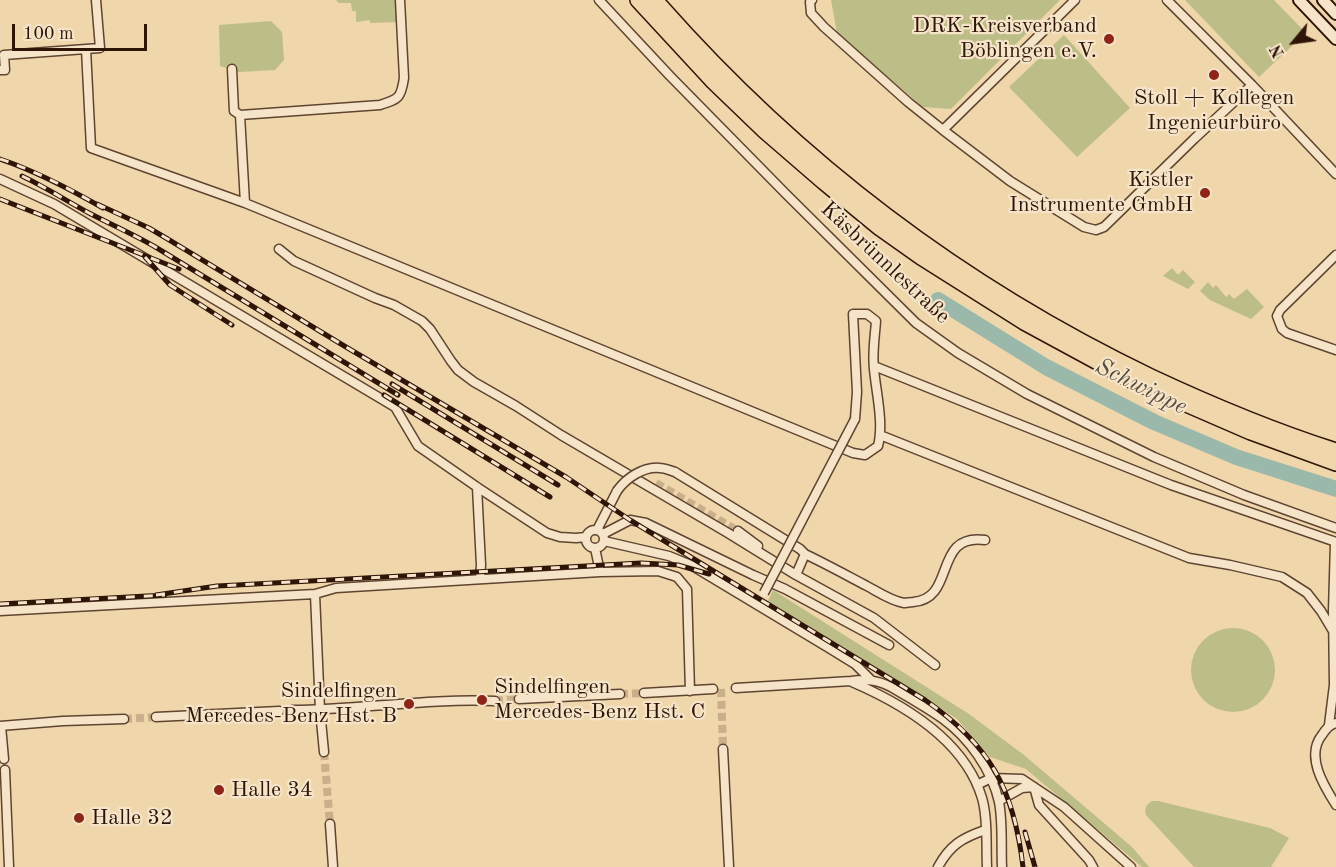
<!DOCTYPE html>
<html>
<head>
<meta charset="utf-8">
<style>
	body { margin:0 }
	#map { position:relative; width:1336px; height:867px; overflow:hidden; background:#f0d6ab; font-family:"Old Standard TT",serif }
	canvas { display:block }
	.north { position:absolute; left:1264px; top:12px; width:60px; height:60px; -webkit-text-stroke:4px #f5e4c8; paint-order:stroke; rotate:241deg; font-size:16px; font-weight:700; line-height:24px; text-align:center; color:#2f1408 }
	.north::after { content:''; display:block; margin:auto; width:21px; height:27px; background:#2f1408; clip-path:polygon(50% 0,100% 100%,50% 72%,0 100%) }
	.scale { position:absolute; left:12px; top:24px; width:135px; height:27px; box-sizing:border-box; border:3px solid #2f1408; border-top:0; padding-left:8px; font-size:18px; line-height:21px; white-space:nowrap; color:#2f1408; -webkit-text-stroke:4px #f5e4c8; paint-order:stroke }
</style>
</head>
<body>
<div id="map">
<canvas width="1336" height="867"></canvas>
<div class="north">N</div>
<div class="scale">100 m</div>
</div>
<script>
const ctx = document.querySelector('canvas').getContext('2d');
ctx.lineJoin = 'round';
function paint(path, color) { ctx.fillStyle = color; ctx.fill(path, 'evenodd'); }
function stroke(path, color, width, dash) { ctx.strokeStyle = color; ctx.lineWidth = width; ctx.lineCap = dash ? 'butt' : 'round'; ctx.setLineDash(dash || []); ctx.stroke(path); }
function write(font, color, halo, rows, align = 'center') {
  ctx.font = font + ' "Old Standard TT",serif'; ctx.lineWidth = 4.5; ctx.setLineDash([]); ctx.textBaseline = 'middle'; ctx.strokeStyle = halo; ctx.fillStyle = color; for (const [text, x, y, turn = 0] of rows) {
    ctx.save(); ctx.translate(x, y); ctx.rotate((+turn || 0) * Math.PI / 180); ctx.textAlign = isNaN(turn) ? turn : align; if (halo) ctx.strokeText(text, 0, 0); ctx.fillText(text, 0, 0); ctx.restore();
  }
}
paint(new Path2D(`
	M336,0H397L398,22L370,23V20L356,22V11H352L351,3H339Z
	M831,0H1060L951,109L923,107L837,33Z
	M1185,0H1274L1306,33L1259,77Z
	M271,21L282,32L284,60L275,70L239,72L220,66L219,25Z
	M1064,35L1130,108L1077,157L1009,87Z
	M1172,268L1178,275L1183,270L1195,282L1188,289L1163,276Z
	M1208,282L1213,288L1216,285L1226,297L1229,294L1234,299L1247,289L1264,307L1251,319L1210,300L1200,291Z
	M773,590L969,714L1024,755L1132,847L1149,867H1142L1026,769L990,757L957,719L876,667L768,601Z
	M1191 670a42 42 0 1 1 84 0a42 42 0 1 1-84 0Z
	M1152,801H1158L1270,828L1289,838L1271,867H1194L1146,815C1144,808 1146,805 1152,801Z`), '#bcbd87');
stroke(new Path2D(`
	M938,300L1046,367L1154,422L1236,457L1336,489`), '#9ab9aa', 16);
stroke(new Path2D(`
	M656,483L738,531
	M721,689L723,749
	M620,694L644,693
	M495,701L519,699
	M124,719L156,717
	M324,752L330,824`), '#c9af8a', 8, [8, 4]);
const minor = new Path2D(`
	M599,0L670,76L786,194L916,323L958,353L1027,394L1154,457L1244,495L1336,528
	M812,0L810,2L811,13L824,27L908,102L943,130
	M1075,0L943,130L1010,181L1084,227L1096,230L1104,227L1194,139L1252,85
	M1167,0L1252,85L1336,174
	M86,49L100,48L96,0
	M232,69L234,111L240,115L245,203
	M0,70H5L4,55L86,49L91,148L245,203L853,453L865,455L878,446C884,423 876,392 874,369C872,353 875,336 876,321L867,314H853L857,392L855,419
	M240,115L380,105C399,99 401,98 404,78L400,0
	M0,179L54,204L395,407L418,446L477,487L547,533L560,537L576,538L586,537
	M279,249L294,261L375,298L394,305L422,321L430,329L451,361L458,370L474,382L516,406L561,435L728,533L796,575L874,618L935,665
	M1336,255L1280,310L1277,316L1282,329L1287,333L1336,350
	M874,366L1171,485L1336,542
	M880,435L1189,558L1230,565L1282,577L1307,593L1321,611L1333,631
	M675,472L800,549L805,554L796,575
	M477,487L481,565L480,579
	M586 539a9 9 0 1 1 18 0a9 9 0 1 1-18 0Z
	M597,530L617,491
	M738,531L758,546
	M603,534L630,520L646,523L753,575L785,589L889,645
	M604,541L669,556L691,565L829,648L855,664L870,679
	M595,548L600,572
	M805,554C826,564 846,575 867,586C878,592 891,601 904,603C905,603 912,602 913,602C957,599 932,533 985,540
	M315,594L320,710L324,752
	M0,611L315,594L336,588L600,572L658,571L677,577L687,589L690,691
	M852,682C903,704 965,741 982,798C988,818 986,846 987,867
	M736,688L851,681C867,679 877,680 891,687C908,697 926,707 943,719C969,738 992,770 999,802C1003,823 1001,846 1002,867
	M644,693L713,689
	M519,699L620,694
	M292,710C359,710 427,698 495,701
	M156,717L279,711
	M1336,723C1329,725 1326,729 1322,735C1305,756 1324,786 1336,805
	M1329,725L1334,685L1333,611L1335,542
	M0,726L63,721L124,719
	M1,726L4,759
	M723,749L729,867
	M5,770L9,867
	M977,785L991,778L1022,779L1064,807L1131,867
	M999,801L1022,788L1034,787L1039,805L1089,860L1093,867
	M330,824L333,867
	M938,867C950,845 962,838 985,830`);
const secondary = new Path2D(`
	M1299,0L1336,39
	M1323,0L1336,14`);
const motorway = new Path2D(`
	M638,0L712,80L765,131L824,182L880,228L921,257L1024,322L1131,380L1251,432L1336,463
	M655,0C795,160 959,285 1151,377C1211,405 1273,431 1336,451`);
stroke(minor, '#5f4431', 11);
stroke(secondary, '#2f1408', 14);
stroke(motorway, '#2f1408', 18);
stroke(minor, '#f5e4c8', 8);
stroke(secondary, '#f5e4c8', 10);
stroke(motorway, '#f0d6ab', 15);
const rail = new Path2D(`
	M0,159C36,171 70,189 103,208
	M22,176C45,187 67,201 89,213C112,225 135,235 157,248L398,395
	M0,199L179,269
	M97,204L149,228L166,238L346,347L566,477L630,520L925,700C990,745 1014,789 1023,867
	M145,257L170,285L232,325
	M392,384L558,485
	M384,395L550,497
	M156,595L217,586L237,585L641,563L678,565L709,574
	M0,604L165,595
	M1025,832L1035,867`);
stroke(rail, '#2f1408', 5);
stroke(rail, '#f5e4c8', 3, [9]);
const minorBridge = new Path2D(`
	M617,491C626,478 644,466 660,468C665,468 671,471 675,472
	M764,593L855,419`);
stroke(minorBridge, '#5f4431', 11, []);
stroke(minorBridge, '#f5e4c8', 8);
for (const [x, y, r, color] of [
	[1109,39,6,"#8f2418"],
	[1214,75,6,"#8f2418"],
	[1205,193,6,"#8f2418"],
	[482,700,6,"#8f2418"],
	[409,704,6,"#8f2418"],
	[219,790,6,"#8f2418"],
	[79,818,6,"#8f2418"]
]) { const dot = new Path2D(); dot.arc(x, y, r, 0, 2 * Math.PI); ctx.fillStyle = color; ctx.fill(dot); stroke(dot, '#f5e4c8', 2); }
write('22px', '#2f1408', '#f5e4c8', [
	["DRK-Kreisverband",1097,26],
	["Böblingen e.V.",1097,51],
	["Stoll + Kollegen",1214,98,"center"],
	["Ingenieurbüro",1214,123,"center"],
	["Kistler",1193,180],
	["Instrumente GmbH",1193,205],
	["Sindelfingen",494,687,"left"],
	["Mercedes-Benz Hst. C",494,712,"left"],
	["Sindelfingen",397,691],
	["Mercedes-Benz Hst. B",397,716],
	["Halle 34",231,790,"left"],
	["Halle 32",91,818,"left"]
], 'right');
write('22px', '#2f1408', '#f5e4c8', [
	["Käsbrünnlestraße",885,263,43]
]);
write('italic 24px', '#544e41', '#f5e4c8', [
	["Schwippe",1141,387,26]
]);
</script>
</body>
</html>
